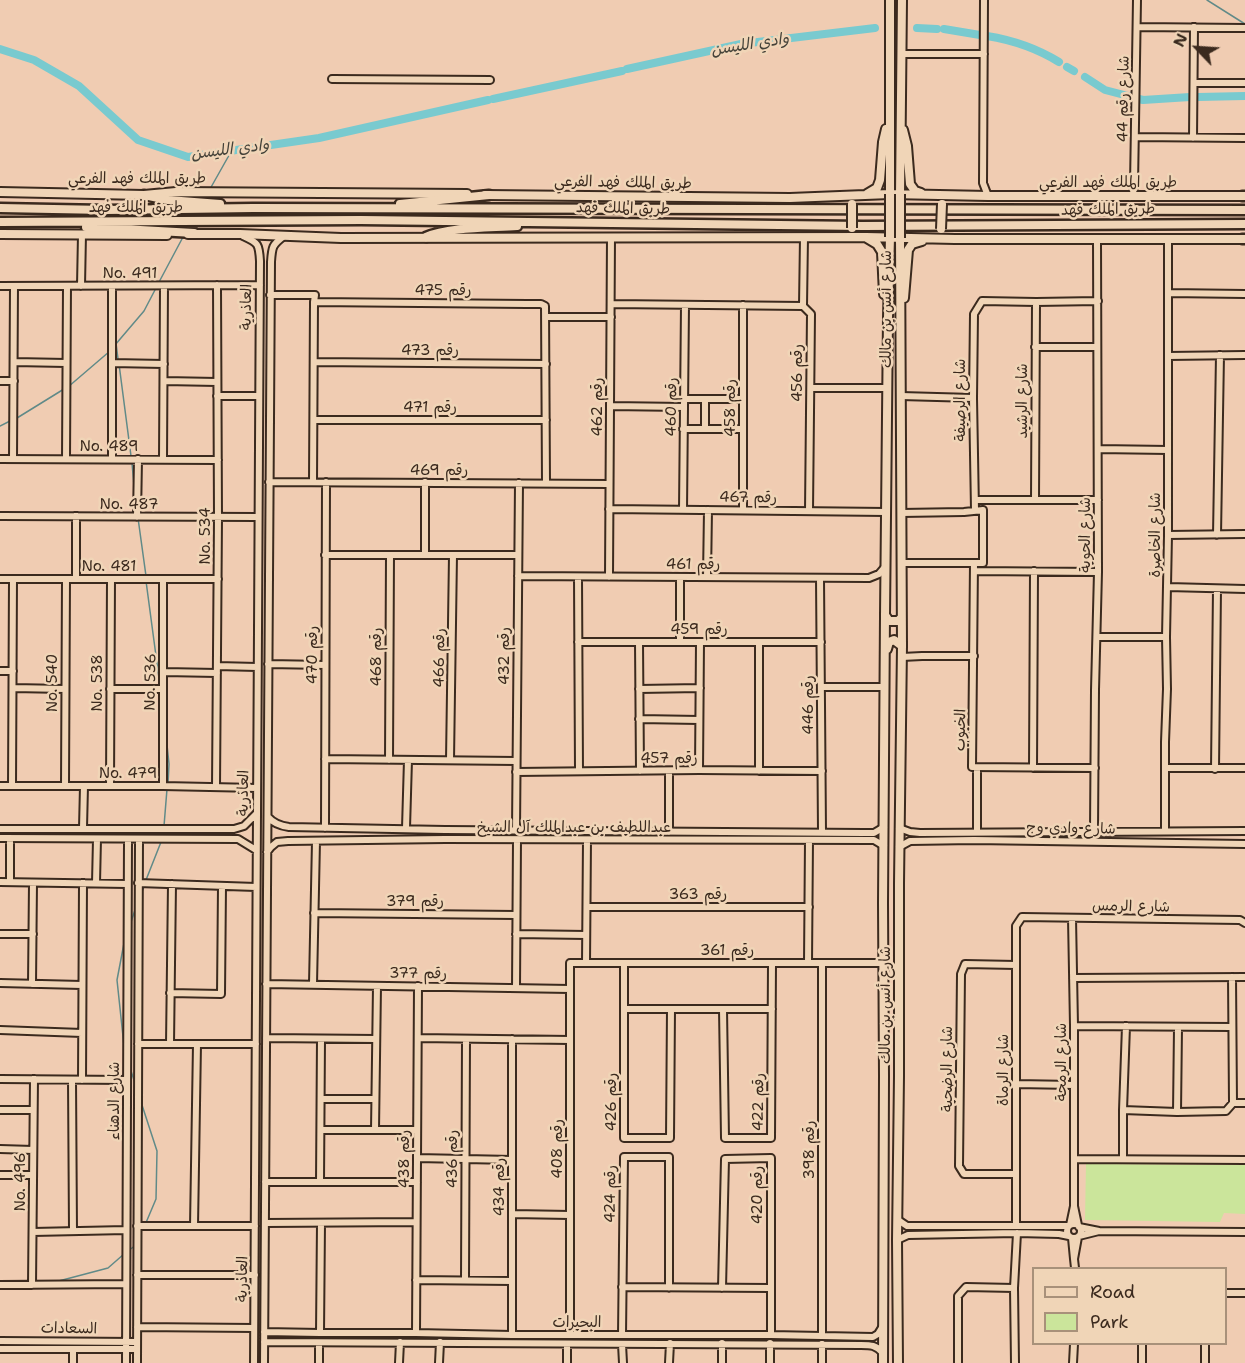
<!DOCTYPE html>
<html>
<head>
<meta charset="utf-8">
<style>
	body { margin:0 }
	#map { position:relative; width:1245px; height:1363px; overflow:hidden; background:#f0ccb2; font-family:"Shantell Sans",sans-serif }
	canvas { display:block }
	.legend { position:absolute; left:1032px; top:1267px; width:195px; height:78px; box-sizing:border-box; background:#f0d5b7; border:2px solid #a8917a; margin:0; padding:8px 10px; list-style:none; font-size:18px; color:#3b2a1e }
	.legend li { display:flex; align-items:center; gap:12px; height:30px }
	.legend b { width:30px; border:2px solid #a8917a }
	.north { position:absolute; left:1167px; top:18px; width:60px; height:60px; -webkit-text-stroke:4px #f0d5b7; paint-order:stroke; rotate:295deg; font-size:16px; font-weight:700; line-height:24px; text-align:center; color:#3b2a1e }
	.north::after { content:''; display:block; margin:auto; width:21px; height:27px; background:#3b2a1e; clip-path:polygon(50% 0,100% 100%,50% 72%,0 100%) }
</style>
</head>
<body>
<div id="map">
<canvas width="1245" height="1363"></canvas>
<ul class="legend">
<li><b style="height:8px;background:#f0d5b7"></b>Road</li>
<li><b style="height:16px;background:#cbe59b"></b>Park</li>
</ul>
<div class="north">N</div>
</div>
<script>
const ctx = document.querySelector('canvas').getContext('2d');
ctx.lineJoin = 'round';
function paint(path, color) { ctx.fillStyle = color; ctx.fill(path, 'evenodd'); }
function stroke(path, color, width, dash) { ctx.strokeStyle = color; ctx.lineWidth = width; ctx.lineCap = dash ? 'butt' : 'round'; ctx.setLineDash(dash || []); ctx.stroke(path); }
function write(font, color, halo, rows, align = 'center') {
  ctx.font = font + ' "Shantell Sans","Playpen Sans Arabic",sans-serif'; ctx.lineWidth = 5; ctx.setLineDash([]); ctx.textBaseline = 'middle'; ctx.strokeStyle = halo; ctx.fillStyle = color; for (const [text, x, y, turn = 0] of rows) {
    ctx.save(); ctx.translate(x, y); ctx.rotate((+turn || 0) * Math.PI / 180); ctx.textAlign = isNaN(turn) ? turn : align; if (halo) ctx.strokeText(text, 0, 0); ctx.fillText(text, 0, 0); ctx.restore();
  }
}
paint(new Path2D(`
	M1086,1164L1245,1165V1214L1224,1213L1220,1222L1085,1220Z`), '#cbe59b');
stroke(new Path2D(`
	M1207,0L1245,24
	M210,189L232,150
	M158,284L183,237
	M116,343L118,359
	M115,345L144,311L156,288
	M119,364L131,456
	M68,387L110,351
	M17,418L64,389
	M0,426L10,421
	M132,463L134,486
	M138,518L146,576
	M146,581L160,686
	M166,735L169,764L168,784
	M164,826L167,789
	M146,880L161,842
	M141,894L145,884
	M131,922L136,907
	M124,1046L117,980L125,938
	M130,1068L136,1086
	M141,1102L157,1151L156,1199L145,1225
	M128,1251L136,1245
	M55,1282L108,1268L124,1254`), '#608a88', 1.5);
stroke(new Path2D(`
	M917,28L937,29
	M944,29L980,35
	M987,36C1012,40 1038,49 1059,62
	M0,49L34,60L79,86L138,140L188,157L319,138L488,100
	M1067,67L1074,71
	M627,69L741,44L875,28
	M1085,77L1105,90L1132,97
	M1198,97L1245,96
	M493,99L622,71
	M1139,99L1143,100L1190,97`), '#79cacf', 8);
const minor = new Path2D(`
	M984,0L983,183L988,196
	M1137,27L1245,28
	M901,54H984
	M332,79L490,80
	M1194,83H1245
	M1135,137L1245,138
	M1193,138L1194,27
	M1130,197L1133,194L1134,185L1137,0
	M243,236C258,243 259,243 260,261L254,1363
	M804,237L803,306L811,314L809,511
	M0,286L260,285
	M81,286L82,234
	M112,286V459
	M1168,293L1245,294
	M270,295H315L314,302L527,304H541L545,306L546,483
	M611,304L803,306
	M545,317H611
	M1035,347H1097
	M1168,356L1245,355
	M14,362L66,363
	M314,362L546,364
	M112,363L164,364
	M0,381H14
	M164,381L217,382
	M811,388H887
	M217,396H258
	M901,396L973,398
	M684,399H743
	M610,406L684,407
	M314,420H546
	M683,429H743
	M705,429V399
	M1098,449L1168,450
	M0,459L218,460
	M13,459L14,286
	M66,459L67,286
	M163,459L164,286
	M269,482L609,484
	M313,482L314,302
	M425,482V555
	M975,500H1098
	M1035,500L1036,302
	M609,509L886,512
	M683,510L685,305
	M743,510V305
	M975,510L973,398L974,314L982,301L1036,302L1098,301
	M901,513L964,512L983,510V563H901
	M0,516L258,517
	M137,517L138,459
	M1168,535L1245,534
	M1217,535L1220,355
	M325,555H518
	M974,563L972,767L1095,768
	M974,571L1098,572
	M518,576L869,578L879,574L885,567
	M578,577L579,771
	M609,577L611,237
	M680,577V642
	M707,577L708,510
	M820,578L822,832
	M0,579H218
	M76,579V516
	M1168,587L1245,589
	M1097,637H1166
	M578,642H821
	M639,642L640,771
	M902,657L922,656H974
	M268,664L325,665
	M217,666L257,667
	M0,671H13
	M164,672L217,673
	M821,687H885
	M13,688L65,689
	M110,689H163
	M639,689L700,688
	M639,719L699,720
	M325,759L516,761
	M389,760L390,555
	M450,760L453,555
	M1033,768L1034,571
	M1165,768H1245
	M1215,769L1217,589
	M699,770L700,642
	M669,771V832
	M759,771V642
	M516,772L699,770L822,771
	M0,786H163L257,788
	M12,786L13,579
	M65,786L66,579
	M110,786L111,579
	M163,786V579
	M216,787L218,518L217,285
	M268,817C274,824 281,826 289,827L445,830L864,833H874L884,827
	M83,828L84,786
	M325,828L326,482
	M406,828L408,760
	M899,828L910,832L920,833L1245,831
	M0,829H234L244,826L256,814
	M516,830L519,483
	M1094,831L1095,690L1098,572L1097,238
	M1165,831V742L1167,689L1166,637L1168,535V238
	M977,832V768
	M0,838L238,839L256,850
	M899,847L910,841L974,840L1245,844
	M267,852L271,847L277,842L288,841L445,839L874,840L884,846
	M0,882L127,884
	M10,882V838
	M96,883L97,839
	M138,883L256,887
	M587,907H809
	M314,913L516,915
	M1072,918L1074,1026V1206
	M0,934H33
	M516,934L586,935
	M586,963L587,840
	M624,963V1138H670L671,1009
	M808,963L809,840
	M822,963V1336
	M1232,977L1233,1103
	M1073,978L1245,977
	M0,983L82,985
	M32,984L33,883
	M266,984L570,989
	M313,984L316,841
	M516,988L517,840
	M170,993L221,994L222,886
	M624,1009H772
	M723,1009L725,1138H771L772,963
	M1074,1026L1232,1027
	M0,1030L82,1033
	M266,1038L376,1039
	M418,1038L570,1040
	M138,1044H256
	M170,1044L172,884
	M0,1079L127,1080
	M72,1080L73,1231
	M82,1080L83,883
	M1016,1084L1074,1085
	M321,1099H375
	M0,1110H33
	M1123,1110L1177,1112L1226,1111L1233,1103H1245
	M1177,1112L1178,1028
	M321,1130H417
	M375,1130L377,986
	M0,1149L33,1150
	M417,1158L512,1160
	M1074,1159L1245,1160
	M1123,1159V1110L1126,1026
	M1015,1174H964L959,1166L961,974L965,964L1016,965
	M0,1175H33
	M265,1182H417
	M320,1182L321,1039
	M512,1214L570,1215
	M898,1220L907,1226H1068
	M265,1223L416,1222
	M1067 1231a7 7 0 1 1 14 0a7 7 0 1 1-14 0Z
	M1070,1225L1074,1206L1078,1225
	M137,1226H255
	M194,1226L197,1044
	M1016,1226V926L1022,917L1240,920L1245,923
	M1099,1231L1245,1232
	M33,1232L126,1230
	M1079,1236L1099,1231L1079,1227
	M1072,1238L1074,1259L1078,1237
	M897,1240L908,1235L1017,1233L1059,1234L1069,1236
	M1074,1259L1075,1268
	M137,1275H255
	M416,1280L512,1281
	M465,1280L466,1039
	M0,1285L126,1284
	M32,1285L34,1079
	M622,1287L770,1288
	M722,1288L725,1159L771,1158V1335
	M1226,1293H1245
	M137,1327L254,1328
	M264,1332L320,1333H416L512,1335H771L873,1337L878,1334L883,1326
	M320,1333L321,1223
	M416,1333L418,986
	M512,1335V1039
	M570,1335V963H884
	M622,1335L624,1157H669V1288
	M0,1341L137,1342
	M264,1342L861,1345C871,1345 876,1345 883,1353
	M319,1343V1363
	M722,1343V1363
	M622,1344L623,1363
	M0,1349H137
	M73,1363V1349
	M126,1363L128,839
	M137,1363L139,839
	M264,1363L271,262C272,247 272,245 284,236
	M399,1363L400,1342
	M439,1363L440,1342
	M567,1363V1344
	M669,1363L670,1343
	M770,1363V1343
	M822,1363V1344
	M958,1363V1296L966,1287L1014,1288
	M1015,1363L1014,1288L1017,1233
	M1073,1363L1074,1344
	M1142,1363V1344
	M1205,1363V1344`);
const major = new Path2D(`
	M890,0V194
	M903,130L907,146L910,184L915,191L921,193
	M0,192L144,195L176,192L467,194
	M867,194L877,188L880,180L883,142L886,129
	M900,194L902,0
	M485,195L790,198L890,194L988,196H1245
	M0,234L167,235
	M188,234H240L341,238L866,237L955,239H1245
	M890,237L888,317L885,615L889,621H898L901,618
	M867,238L877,244L882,252L884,294
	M900,238L902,646
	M904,298L908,250L912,244L922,241
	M887,649L889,642L894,640L902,646L899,883V1076L897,1240L898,1363
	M883,1363L884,1076L883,903L885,615`);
const highway = new Path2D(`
	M144,195L168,200L220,204
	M1242,196H1245
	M400,204L489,195
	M0,208L106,210L253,208L1245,210
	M0,222L361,220L863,226L1245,224
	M86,227L194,233
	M426,237C448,227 491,228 517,226
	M1242,239H1245`);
stroke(minor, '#3b2a1e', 10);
stroke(major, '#3b2a1e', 12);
stroke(highway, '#3b2a1e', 13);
stroke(minor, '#f0d5b7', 6);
stroke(major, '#f0d5b7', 8);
stroke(highway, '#f0d5b7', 8);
const majorBridge = new Path2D(`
	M890,194V237
	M900,194V238
	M852,204V228
	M941,229L942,204`);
stroke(majorBridge, '#3b2a1e', 12, []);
stroke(majorBridge, '#f0d5b7', 8);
write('15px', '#3b2a1e', '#f0d5b7', [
	["شارع رقم 44",1124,99,-89],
	["طريق الملك فهد الفرعي",137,179],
	["طريق الملك فهد الفرعي",623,183,1],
	["طريق الملك فهد الفرعي",1108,183],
	["طريق الملك فهد",136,208],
	["طريق الملك فهد",623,209,1],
	["طريق الملك فهد",1108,210,-1],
	["No. 491",130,274],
	["رقم 475",443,291],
	["العاذرية",247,307,-89],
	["شارع أنس بن مالك",887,309,-90],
	["رقم 473",430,351],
	["رقم 456",798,373,-90],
	["شارع الرصيفة",961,400,-90],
	["شارع الرشيد",1023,401,-90],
	["رقم 462",598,407,-90],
	["رقم 460",672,407,-89],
	["رقم 471",430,408],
	["رقم 458",731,408,-90],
	["No. 489",109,447],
	["رقم 469",439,471],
	["رقم 467",748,498,1],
	["No. 487",129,505],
	["شارع الحوية",1086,535,-90],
	["شارع الخاصرة",1156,535,-90],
	["No. 534",206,536,-90],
	["رقم 461",693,565],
	["No. 481",109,567],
	["رقم 459",699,630],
	["رقم 470",313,655,-90],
	["رقم 432",505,656,-90],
	["رقم 468",377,657,-90],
	["رقم 466",440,658,-89],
	["No. 536",151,682,-89],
	["No. 540",53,683,-90],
	["No. 538",98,683,-90],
	["رقم 446",809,705,-90],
	["الخبوب",961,730,-89],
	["رقم 457",669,759],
	["No. 479",128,774],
	["العاذرية",244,793,-89],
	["عبداللطيف بن عبدالملك آل الشيخ",574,828],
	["شارع وادي وج",1071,829,1],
	["رقم 363",698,895],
	["رقم 379",415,902],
	["شارع الرمس",1131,907,1],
	["رقم 361",727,951],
	["رقم 377",418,974,1],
	["شارع أنس بن مالك",886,1005,-90],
	["شارع الرمحة",1062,1062,-90],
	["شارع الرضحية",948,1069,-90],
	["شارع الرماة",1004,1070,-90],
	["شارع الدهناء",115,1101,-90],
	["رقم 426",612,1102,-90],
	["رقم 422",759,1102,-89],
	["رقم 408",558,1149,-90],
	["رقم 398",810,1150,-90],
	["رقم 438",405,1159,-90],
	["رقم 436",453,1159,-90],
	["No. 496",21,1182,-90],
	["رقم 434",500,1187,-90],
	["رقم 424",611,1194,-89],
	["رقم 420",758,1195,-90],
	["العاذرية",243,1279,-89],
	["البحيرات",577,1323],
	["السعادات",69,1329,1]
]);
write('italic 16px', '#444239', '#f0d5b7', [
	["وادي الليسن",750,45,-9],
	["وادي الليسن",230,150,-7]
]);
</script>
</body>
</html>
